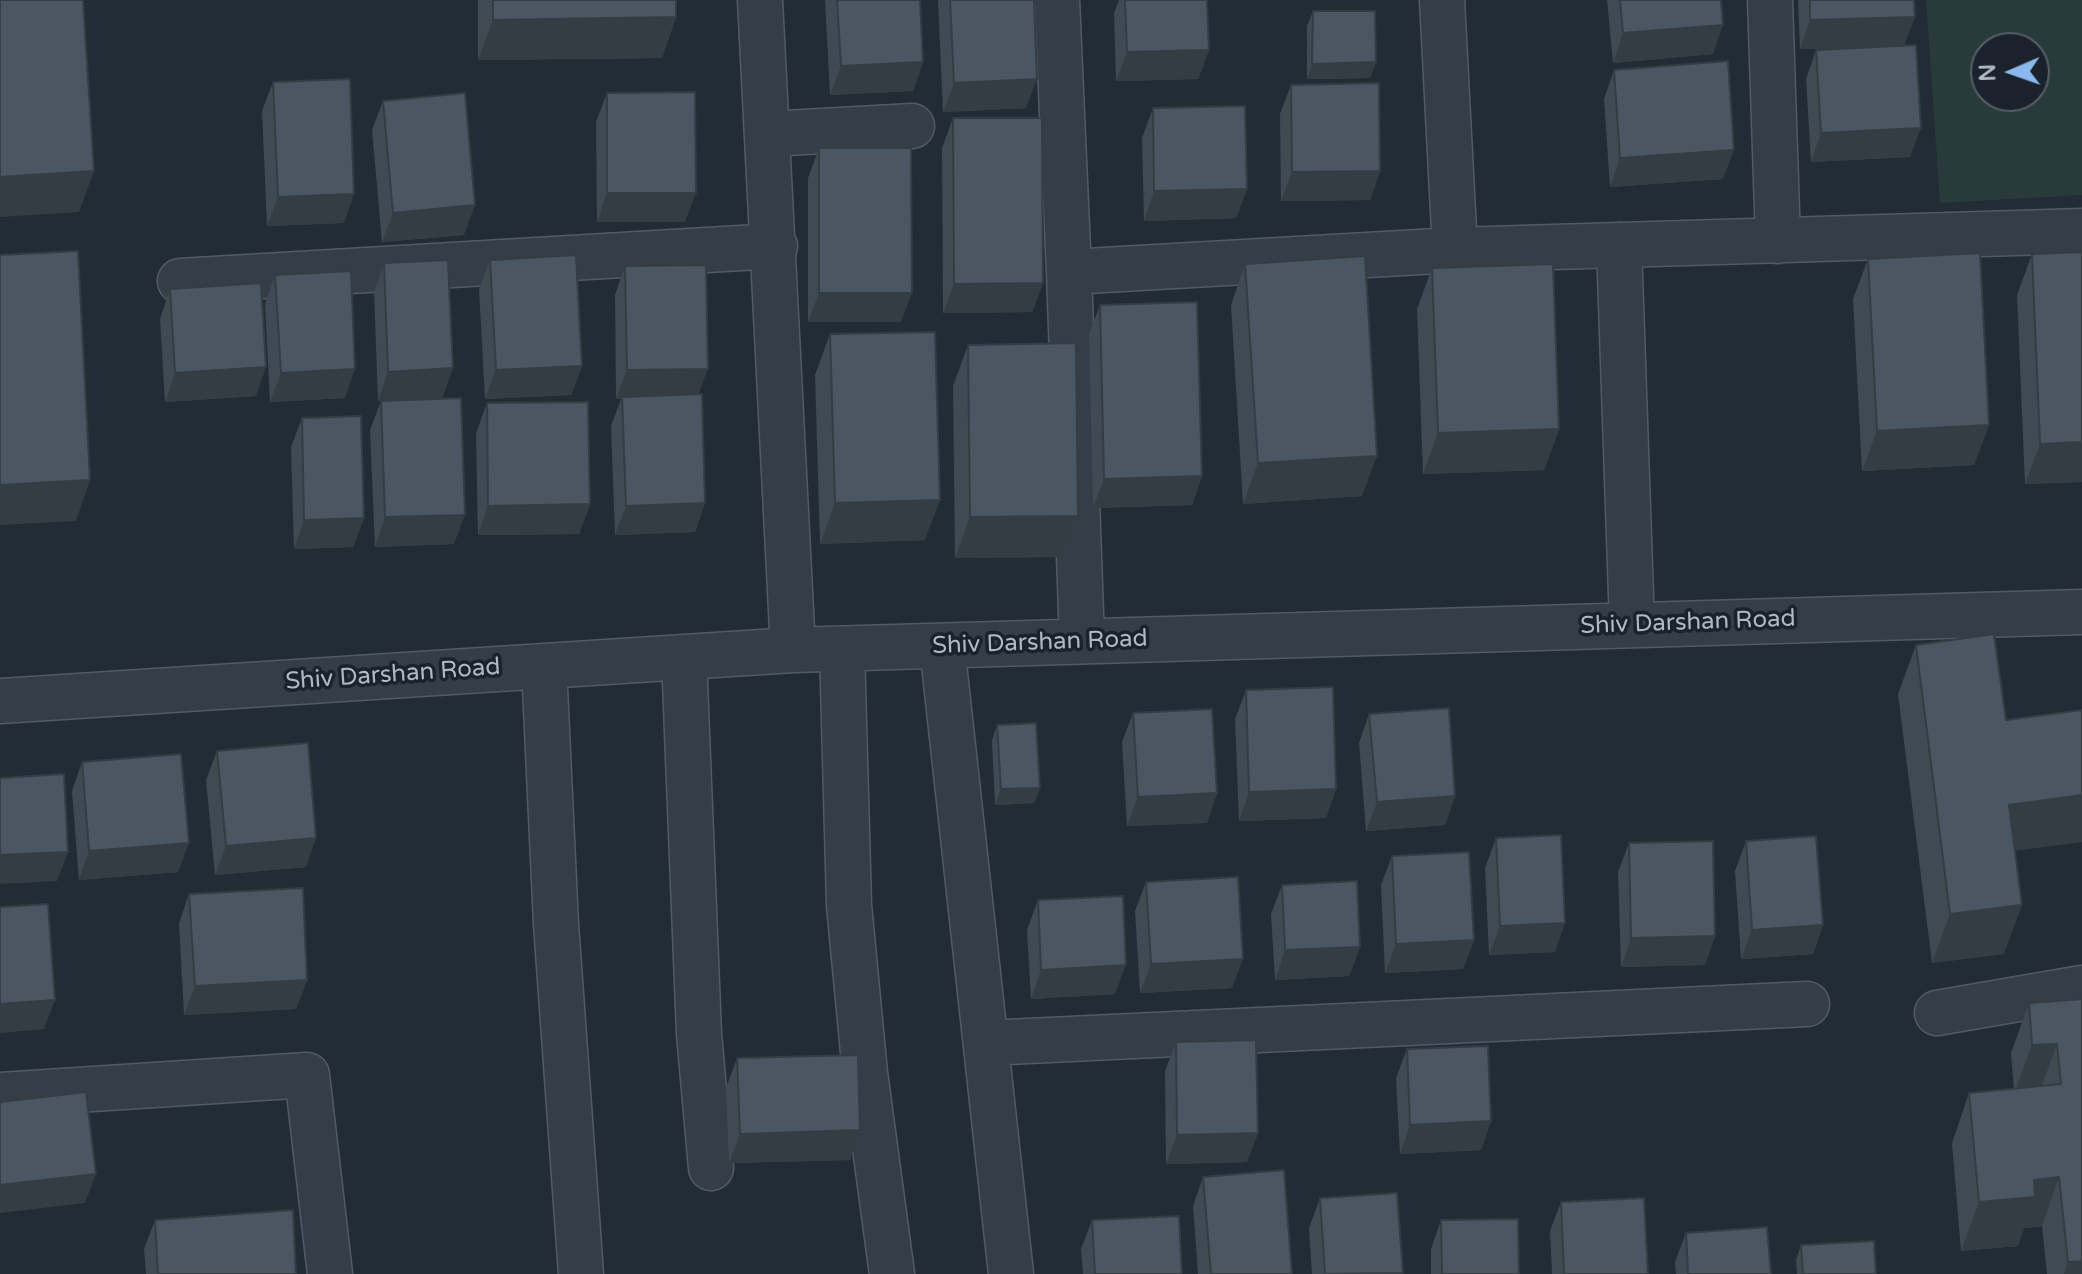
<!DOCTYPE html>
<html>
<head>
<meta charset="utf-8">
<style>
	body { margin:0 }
	#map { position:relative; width:2082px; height:1274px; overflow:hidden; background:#222c35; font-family:"Varela Round",sans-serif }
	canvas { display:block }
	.north { position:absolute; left:1970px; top:32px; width:80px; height:80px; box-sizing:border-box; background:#1b222b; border:2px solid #565e68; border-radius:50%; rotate:268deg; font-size:22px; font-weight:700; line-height:32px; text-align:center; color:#afb8c3 }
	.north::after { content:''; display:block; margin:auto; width:28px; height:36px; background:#89b7ee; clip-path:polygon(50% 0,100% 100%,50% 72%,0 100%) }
</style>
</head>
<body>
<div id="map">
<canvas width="2082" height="1274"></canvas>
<div class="north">N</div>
</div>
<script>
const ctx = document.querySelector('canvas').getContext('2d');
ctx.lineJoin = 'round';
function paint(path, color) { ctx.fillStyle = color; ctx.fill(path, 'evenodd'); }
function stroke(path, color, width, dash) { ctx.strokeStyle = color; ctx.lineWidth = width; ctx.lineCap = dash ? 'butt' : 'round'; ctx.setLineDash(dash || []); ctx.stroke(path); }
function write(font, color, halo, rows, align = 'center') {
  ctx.font = font + ' "Varela Round",sans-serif'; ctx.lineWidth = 7; ctx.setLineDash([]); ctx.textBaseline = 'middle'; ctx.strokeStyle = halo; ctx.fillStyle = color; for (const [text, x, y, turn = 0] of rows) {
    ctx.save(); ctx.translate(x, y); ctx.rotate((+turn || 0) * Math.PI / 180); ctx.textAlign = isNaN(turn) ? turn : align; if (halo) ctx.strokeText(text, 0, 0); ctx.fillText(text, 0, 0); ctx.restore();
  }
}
paint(new Path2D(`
	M1926,0H2082V195L1940,203ZM1986,48H2034V96H1986Z`), '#283b3a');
const minor = new Path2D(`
	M760,0L793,650
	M1057,0L1069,272L1455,250L2082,231
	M1442,0L1455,250
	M1770,0L1778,241
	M768,134L912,126
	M1619,245L1632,625
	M1069,272L1082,641
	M180,281L775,246
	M942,646L1011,1274
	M842,649L849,905L865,1073L892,1274
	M684,657L699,1034L711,1168
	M544,666L556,924L581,1274
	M0,701L793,650L2082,612
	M1937,1013L2082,988
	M986,1043L1807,1004
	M0,1095L307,1075L330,1274`);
stroke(minor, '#525b64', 47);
stroke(minor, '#353d46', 44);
paint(new Path2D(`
	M478,0H676V17L662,58L478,60Z
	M825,0H920L923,62L913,91L830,95Z
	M938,0H1034L1026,108L943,112Z
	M1119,0H1207L1209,50L1198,79L1116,81L1114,13Z
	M1607,0H1721L1713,54L1613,63Z
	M1798,0H1914L1904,45L1910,157L1811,162L1806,79L1816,50L1863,48L1800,49Z
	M1313,11L1376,62L1370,78L1307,79V26Z
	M1614,70L1723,179L1610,187L1604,99Z
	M273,82L344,223L267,226L262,111Z
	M1291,85L1380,171L1370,200L1281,201L1280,114Z
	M607,93L685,222H597L596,122Z
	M383,101L464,235L382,242L372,130Z
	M1153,108L1247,189L1236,218L1144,221L1142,138Z
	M953,118L1043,283L1032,312L943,313L942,148Z
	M819,148L901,322H808V178Z
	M2032,254L2082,482L2025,484L2017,295Z
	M1868,259L1989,425L1974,465L1862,471L1853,299Z
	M490,260L582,366L571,395L485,399L479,289Z
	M384,263L453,368L442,398L378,401L374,292Z
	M1245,264L1362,496L1243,504L1231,305Z
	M625,266L699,394L705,503L695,532L615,535L611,426L621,399H616L615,295Z
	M1432,268L1559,429L1544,470L1423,474L1417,309Z
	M275,275L345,398L270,402L265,304Z
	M170,289L256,396L165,402L160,319Z
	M1100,305L1202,476L1192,505L1093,508L1089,334Z
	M830,334L925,540L820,544L815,375Z
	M968,345L1078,516L1063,557L955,558L953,386Z
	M381,401L454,544L375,547L370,430Z
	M487,403L590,504L579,534L478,535L476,433Z
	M302,418L364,518L353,547L294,549L291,447Z
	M1916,645L2015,851L2004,954L1932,963L1898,694Z
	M1246,690L1336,789L1326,818L1239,821L1235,719Z
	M1133,713L1217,793L1207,823L1127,826L1122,742Z
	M1369,714L1455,796L1445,825L1366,831L1359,743Z
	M997,725L1040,788L1034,803L995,805L992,740Z
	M217,751L306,867L215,875L206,780Z
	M82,762L178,872L79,880L72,791Z
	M1496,838L1555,952L1489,955L1485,868Z
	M1746,841L1823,925L1813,954L1741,959L1735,871Z
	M1629,843L1715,936L1705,965L1621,967L1618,872Z
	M1392,856L1474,940L1463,969L1385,973L1381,885Z
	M1146,882L1232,988L1140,993L1135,911Z
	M1282,885L1360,947L1349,976L1275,980L1271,914Z
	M189,894L307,980L296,1009L184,1015L179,923Z
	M1038,900L1115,994L1031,999L1027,930Z
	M2082,999V1274H2047L2042,1226L2024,1228L2018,1246L1961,1251L1952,1143L1969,1093L2014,1089L2011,1053L2029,1003Z
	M1176,1042L1258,1133L1247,1162L1166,1164L1165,1071Z
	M1407,1049L1491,1121L1481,1150L1400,1154L1396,1078Z
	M737,1058L850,1160L729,1163L726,1088Z
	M1203,1177L1292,1274H1198L1193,1206Z
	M1320,1198L1403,1273V1274H1312L1309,1228Z
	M1561,1202L1648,1274H1552L1550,1231Z
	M155,1220L296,1274H146L144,1249Z
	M1092,1220L1182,1274H1083L1081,1249Z
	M1441,1220L1519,1274H1431V1249Z
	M1686,1233L1771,1274H1676L1675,1262Z
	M1801,1245L1876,1274H1797L1796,1260Z`), '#404a53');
paint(new Path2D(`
	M676,17L662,58L478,60L493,20Z
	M1915,17L1904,46L1800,49L1810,20Z
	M1723,25L1713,54L1613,63L1623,33Z
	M1209,50L1198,79L1116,81L1127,52Z
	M923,62L913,91L830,95L841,66Z
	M1376,62L1370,78L1307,79L1312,64Z
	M1037,79L1026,108L943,112L954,83Z
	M1921,128L1910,157L1811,162L1821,133Z
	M1734,150L1723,179L1610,187L1620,158Z
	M94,171L79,212L0,217V177Z
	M1380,171L1370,200L1281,201L1292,172Z
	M1247,189L1236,218L1144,221L1154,191Z
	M607,193H696L685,222H597Z
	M354,194L344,223L267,226L278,197Z
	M475,205L464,235L382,242L393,213Z
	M1043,283L1032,312L943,313L954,284Z
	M819,293H912L901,322H808Z
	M582,366L571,395L485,399L496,370Z
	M266,367L256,396L165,402L175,373Z
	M453,368L442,398L378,401L388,372Z
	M355,369L345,398L270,402L281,373Z
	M708,369L697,398L622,397L621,399H616L627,370Z
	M1989,425L1974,465L1862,471L1877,431Z
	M1559,429L1544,470L1423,474L1438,433Z
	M2082,442V482L2025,484L2040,444Z
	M1377,456L1362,496L1243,504L1258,463Z
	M1202,476L1192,505L1093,508L1104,479Z
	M90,480L76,521L0,525V485Z
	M940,500L925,540L820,544L835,503Z
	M705,503L695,532L615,535L626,506Z
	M590,504L579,534L478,535L488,506Z
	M465,515L454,544L375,547L385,517Z
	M1078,516L1063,557L955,558L970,517Z
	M364,518L353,547L294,549L304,520Z
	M1040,788L1034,803L995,805L1001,789Z
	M1336,789L1326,818L1239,821L1249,792Z
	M1217,793L1207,823L1127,826L1138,797Z
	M2082,795V842L1992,854L2009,805Z
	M1455,796L1445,825L1366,831L1377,802Z
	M316,838L306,867L215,875L226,846Z
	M189,843L178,872L79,880L89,851Z
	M68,852L57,881L0,884V855Z
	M2022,905L2004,954L1932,963L1950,914Z
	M1565,923L1555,952L1489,955L1500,926Z
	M1823,925L1813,954L1741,959L1752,930Z
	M1715,936L1705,965L1621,967L1631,938Z
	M1474,940L1463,969L1385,973L1396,944Z
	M1360,947L1349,976L1275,980L1285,950Z
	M1243,959L1232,988L1140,993L1151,964Z
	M1126,965L1115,994L1031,999L1041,970Z
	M307,980L296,1009L184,1015L195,986Z
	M55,1000L44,1029L0,1033V1004Z
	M2057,1044L2039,1093L2014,1094L2032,1045Z
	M1491,1121L1481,1150L1400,1154L1410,1125Z
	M860,1130L850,1160L729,1163L740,1134Z
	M1258,1133L1247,1162L1166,1164L1177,1135Z
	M96,1174L85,1203L0,1213V1185Z
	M2059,1177L2042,1226L2024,1228L2018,1246L1961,1251L1979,1202L2034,1180Z
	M2082,1261V1274H2064L2068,1262Z`), '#343c44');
const building = new Path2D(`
	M0,0H83L94,171L0,177Z
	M493,0H676V17L493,20Z
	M837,0H920L923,62L841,66Z
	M950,0H1034L1037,79L954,83Z
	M1125,0H1207L1209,50L1127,52Z
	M1620,0H1721L1723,25L1623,33Z
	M1810,0H1914L1915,17L1810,20Z
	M1313,11H1375L1376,62L1312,64Z
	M1916,45L1921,128L1821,133L1816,50Z
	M1728,61L1734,150L1620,158L1614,70Z
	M350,79L354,194L278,197L273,82Z
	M1379,83L1380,171L1292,172L1291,85Z
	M695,92L696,193H607V93Z
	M465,93L475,205L393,213L383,101Z
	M1245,106L1247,189L1154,191L1153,108Z
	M953,118H1042L1043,283L954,284Z
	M819,148H911L912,293H819Z
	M78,251L90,480L0,485V255Z
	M2082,252V442L2040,444L2032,254Z
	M1980,253L1989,425L1877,431L1868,259Z
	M576,255L582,366L496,370L490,260Z
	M1365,256L1377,456L1258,463L1245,264Z
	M448,260L453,368L388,372L384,263Z
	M1553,264L1559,429L1438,433L1432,268Z
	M706,265L708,369L627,370L625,266Z
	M351,271L355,369L281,373L275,275Z
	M261,283L266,367L175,373L170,289Z
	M1197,302L1202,476L1104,479L1100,305Z
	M935,332L940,500L835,503L830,334Z
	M1076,343L1078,516L970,517L968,345Z
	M702,394L705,503L626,506L622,397Z
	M461,398L465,515L385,517L381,401Z
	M588,402L590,504L488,506L487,403Z
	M361,416L364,518L304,520L302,418Z
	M1994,634L2006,720L2082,710V795L2009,805L2022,905L1950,914L1916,645Z
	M1333,687L1336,789L1249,792L1246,690Z
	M1449,708L1455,796L1377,802L1369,714Z
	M1212,709L1217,793L1138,797L1133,713Z
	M1036,723L1040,788L1001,789L997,725Z
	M308,743L316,838L226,846L217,751Z
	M181,754L189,843L89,851L82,762Z
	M64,774L68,852L0,855V778Z
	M1561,835L1565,923L1500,926L1496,838Z
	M1816,836L1823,925L1752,930L1746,841Z
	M1713,841L1715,936L1631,938L1629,843Z
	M1469,852L1474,940L1396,944L1392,856Z
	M1238,877L1243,959L1151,964L1146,882Z
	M1357,881L1360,947L1285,950L1282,885Z
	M303,888L307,980L195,986L189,894Z
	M1123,896L1126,965L1041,970L1038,900Z
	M48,904L55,1000L0,1004V907Z
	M2082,999V1261L2068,1262L2059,1177L2034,1180L2035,1197L1979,1202L1969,1093L2061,1084L2057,1044L2032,1045L2029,1003Z
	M1256,1040L1258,1133L1177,1135L1176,1042Z
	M1488,1046L1491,1121L1410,1125L1407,1049Z
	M858,1055L860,1130L740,1134L737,1058Z
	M86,1092L96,1174L0,1185V1102Z
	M1284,1170L1292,1274H1211L1203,1177Z
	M1397,1193L1403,1273L1325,1274L1320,1198Z
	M1644,1198L1648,1274H1564L1561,1202Z
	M293,1210L296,1274H158L155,1220Z
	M1179,1216L1182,1274H1095L1092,1220Z
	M1518,1219L1519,1274H1442L1441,1220Z
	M1767,1227L1771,1274H1688L1686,1233Z
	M1874,1241L1876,1274H1803L1801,1245Z`);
paint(building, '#4a5661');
stroke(building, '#343c44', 2);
write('24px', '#afb8c3', '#1b222b', [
	["Shiv Darshan Road",1688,623,-2],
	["Shiv Darshan Road",1040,643,-2],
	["Shiv Darshan Road",393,675,-4]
]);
</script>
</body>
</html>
